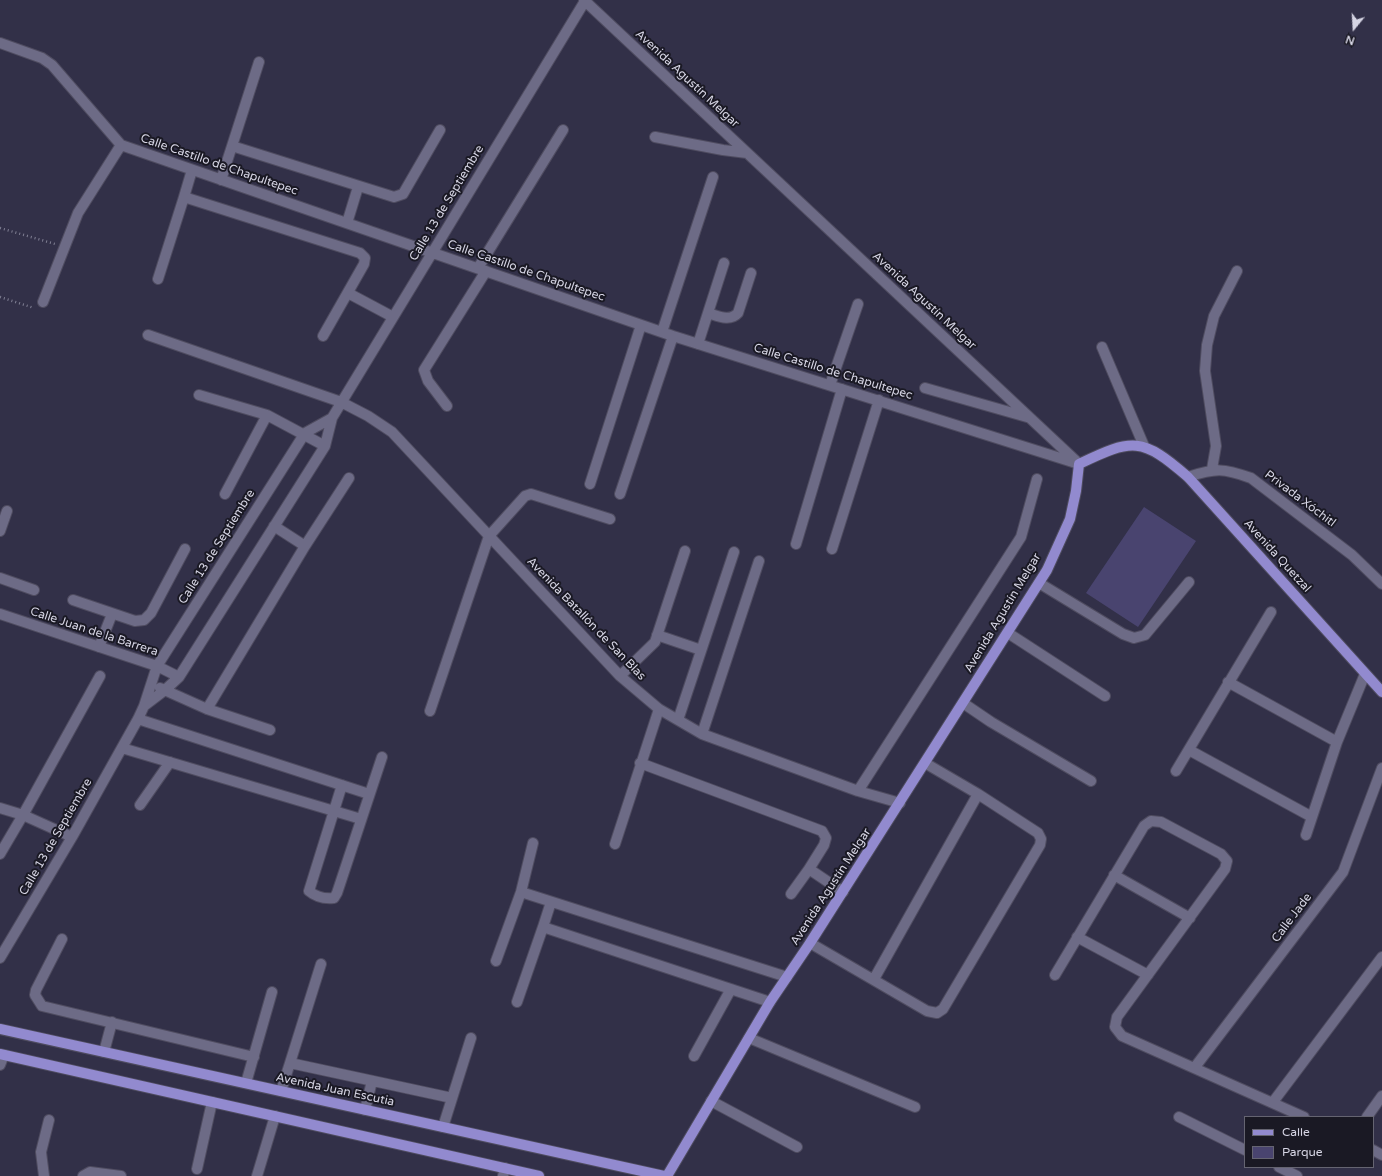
<!DOCTYPE html>
<html>
<head>
<meta charset="utf-8">
<style>
	body { margin:0 }
	#map { position:relative; width:1382px; height:1176px; overflow:hidden; background:#323048; font-family:"Varela Round",sans-serif }
	canvas { display:block }
	.legend { position:absolute; left:1244px; top:1116px; width:130px; height:52px; box-sizing:border-box; background:#1a1924; border:1px solid #656471; margin:0; padding:5px 7px; list-style:none; font-size:12px; color:#d6d5e4 }
	.legend li { display:flex; align-items:center; gap:8px; height:20px }
	.legend b { width:20px; border:1px solid #656471 }
	.north { position:absolute; left:1334px; top:8px; width:40px; height:40px; -webkit-text-stroke:3px #1a1924; paint-order:stroke; rotate:198deg; font-size:11px; font-weight:700; line-height:16px; text-align:center; color:#d6d5e4 }
	.north::after { content:''; display:block; margin:auto; width:14px; height:18px; background:#d6d5e4; clip-path:polygon(50% 0,100% 100%,50% 72%,0 100%) }
</style>
</head>
<body>
<div id="map">
<canvas width="1382" height="1176"></canvas>
<ul class="legend">
<li><b style="height:5px;background:#928acf"></b>Calle</li>
<li><b style="height:11px;background:#49446f"></b>Parque</li>
</ul>
<div class="north">N</div>
</div>
<script>
const ctx = document.querySelector('canvas').getContext('2d');
ctx.lineJoin = 'round';
function paint(path, color) { ctx.fillStyle = color; ctx.fill(path, 'evenodd'); }
function stroke(path, color, width, dash) { ctx.strokeStyle = color; ctx.lineWidth = width; ctx.lineCap = dash ? 'butt' : 'round'; ctx.setLineDash(dash || []); ctx.stroke(path); }
function write(font, color, halo, rows, align = 'center') {
  ctx.font = font + ' "Varela Round",sans-serif'; ctx.lineWidth = 4; ctx.setLineDash([]); ctx.textBaseline = 'middle'; ctx.strokeStyle = halo; ctx.fillStyle = color; for (const [text, x, y, turn = 0] of rows) {
    ctx.save(); ctx.translate(x, y); ctx.rotate((+turn || 0) * Math.PI / 180); ctx.textAlign = isNaN(turn) ? turn : align; if (halo) ctx.strokeText(text, 0, 0); ctx.fillText(text, 0, 0); ctx.restore();
  }
}
paint(new Path2D(`
	M1144,507L1196,541L1138,627L1086,593Z`), '#49446f');
const minor = new Path2D(`
	M584,0L1076,461
	M0,43L42,58L52,65L121,145L673,336L1079,464
	M259,62L232,146L394,197L403,194L440,130
	M655,137L723,150L747,153
	M221,180L232,146
	M184,197L192,170
	M347,223L358,187
	M478,268L563,130
	M158,279L184,197L360,253L365,258L364,264L323,336
	M348,293L393,317
	M43,302L78,213L121,145
	M708,313C718,316 730,322 738,313L751,273
	M662,332L713,177
	M148,335L341,402L368,416L392,432L620,676L659,709L702,734L858,791L900,803
	M698,344L724,263
	M1102,347L1144,446
	M830,385L858,304
	M925,388L1027,417
	M199,395L267,415L325,446
	M447,406L428,381L424,370L486,271
	M1212,469L1216,446L1205,371L1207,345L1214,316L1237,271
	M1188,477C1216,468 1223,468 1251,478L1352,555L1382,584
	M590,484L641,325
	M225,494L267,415
	M620,494L673,336
	M274,526L305,546
	M0,531L7,511
	M796,544L842,389
	M832,549L879,400
	M0,578L34,590
	M1039,583L1123,634L1134,638L1145,635L1189,582
	M73,600L135,621L144,620L151,613L185,549
	M0,614L157,666L179,677
	M1008,633L1105,696
	M657,635L701,650
	M99,647L112,614
	M620,676L655,642L685,551
	M1228,682L1337,742
	M160,688L207,709L270,730
	M963,703L991,722L1091,781
	M144,706L165,690L179,677L325,446L332,418L585,1
	M207,709L305,546L349,478
	M430,711L489,536L525,496L531,494L610,519
	M138,719L369,794
	M678,720L734,552
	M702,734L759,561
	M122,748L361,819
	M1189,750L1312,817
	M640,763L822,831L826,838L824,845L809,869L843,892
	M1176,771L1271,612
	M342,785L309,891C316,897 325,899 334,898L337,893L382,757
	M858,791L1021,537L1037,479
	M140,805L170,762
	M0,808L23,815L72,837
	M1306,835L1337,742L1365,674
	M615,844L659,709
	M0,854L23,815L100,676
	M1114,875L1190,918
	M521,892L787,977
	M791,894L809,869
	M543,927L551,902
	M1077,937L1148,975
	M62,939L36,990L35,995L42,1006L254,1057
	M810,943L927,1011L937,1013L943,1009L1040,845L1041,839L1038,833L978,794L925,763
	M0,958L72,837L138,719L144,706L157,666L305,433L332,418
	M496,961L521,892L533,843
	M321,964L290,1063L452,1098
	M1055,975L1144,826L1151,821L1161,822L1221,854L1227,861L1225,869L1117,1017L1115,1027L1122,1036L1304,1117
	M874,979L978,794
	M517,1002L543,927L770,1002
	M749,1038L915,1107
	M104,1052L112,1022
	M694,1056L731,989
	M0,1065L4,1055
	M1195,1067L1343,872L1382,768
	M246,1083L272,992
	M281,1091L290,1063
	M711,1101L797,1147
	M1273,1102L1382,957
	M365,1110L372,1081
	M1179,1117L1245,1150
	M1367,1117L1382,1096
	M443,1127L471,1038
	M1373,1150L1382,1155
	M1279,1167L1297,1176
	M197,1169L212,1102
	M44,1176L41,1152L49,1120
	M83,1176L90,1172L121,1176
	M257,1176L275,1116
	M503,1176L505,1168`);
const major = new Path2D(`
	M0,1029L664,1176
	M0,1054L539,1176
	M667,1176L770,1002L810,943L1047,570L1070,519L1076,491L1079,464C1133,438 1142,437 1188,477L1382,692`);
stroke(minor, '#4f4c60', 12);
stroke(major, '#4f4c60', 12);
stroke(new Path2D(`
	M0,228L55,244
	M0,297L34,308`), '#818094', 2.5, [1, 3]);
stroke(minor, '#6d6b86', 10);
stroke(major, '#928acf', 10);
write('12px', '#d6d5e4', '#1a1924', [
	["Avenida Agustín Melgar",687,79,43],
	["Calle Castillo de Chapultepec",219,165,19],
	["Calle 13 de Septiembre",447,203,-59],
	["Calle Castillo de Chapultepec",526,271,19],
	["Avenida Agustín Melgar",924,301,43],
	["Calle Castillo de Chapultepec",833,372,17],
	["Privada Xóchitl",1300,499,37],
	["Calle 13 de Septiembre",217,547,-58],
	["Avenida Quetzal",1277,556,48],
	["Avenida Agustín Melgar",1003,613,-59],
	["Avenida Batallón de San Blas",586,619,46],
	["Calle Juan de la Barrera",94,632,18],
	["Calle 13 de Septiembre",56,837,-60],
	["Avenida Agustín Melgar",831,887,-57],
	["Calle Jade",1292,918,-53],
	["Avenida Juan Escutia",335,1090,12]
]);
</script>
</body>
</html>
